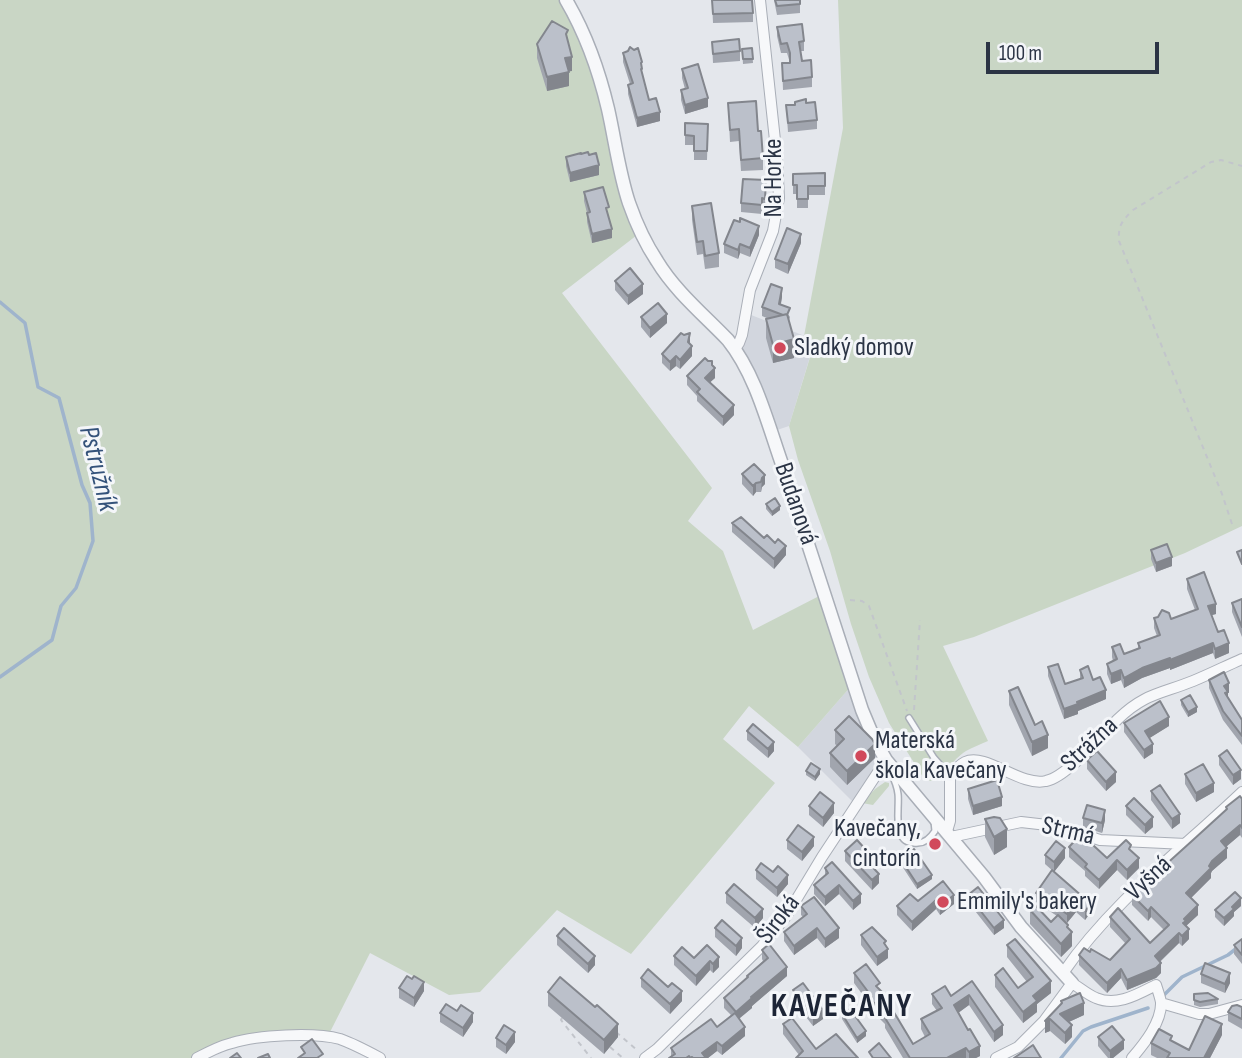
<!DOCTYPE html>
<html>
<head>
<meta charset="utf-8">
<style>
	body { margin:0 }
	#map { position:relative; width:1242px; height:1058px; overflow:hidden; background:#e4e7ec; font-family:"Sofia Sans Condensed",sans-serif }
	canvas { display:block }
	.scale { position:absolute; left:986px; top:42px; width:173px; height:32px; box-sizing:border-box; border:4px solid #2b3445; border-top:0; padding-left:9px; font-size:21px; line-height:24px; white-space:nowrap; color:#2b3445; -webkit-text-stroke:5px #f4f6f9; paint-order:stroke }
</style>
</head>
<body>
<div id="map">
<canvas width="1242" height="1058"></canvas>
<div class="scale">100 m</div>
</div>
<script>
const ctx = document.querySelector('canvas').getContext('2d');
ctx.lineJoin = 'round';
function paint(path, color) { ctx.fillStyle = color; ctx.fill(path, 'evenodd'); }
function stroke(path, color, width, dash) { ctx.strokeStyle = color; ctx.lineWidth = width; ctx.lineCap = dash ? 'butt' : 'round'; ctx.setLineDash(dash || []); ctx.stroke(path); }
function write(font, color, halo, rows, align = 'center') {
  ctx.font = font + ' "Sofia Sans Condensed",sans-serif'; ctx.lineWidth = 6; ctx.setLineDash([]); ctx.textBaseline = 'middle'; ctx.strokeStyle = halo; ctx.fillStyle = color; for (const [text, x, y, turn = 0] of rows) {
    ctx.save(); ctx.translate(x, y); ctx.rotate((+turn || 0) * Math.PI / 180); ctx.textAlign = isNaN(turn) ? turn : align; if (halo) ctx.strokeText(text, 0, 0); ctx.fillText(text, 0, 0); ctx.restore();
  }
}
paint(new Path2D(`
	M746,313L815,340L789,426L771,432L739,343Z
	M853,684L886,760L856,805L798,747Z`), '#d2d6de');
paint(new Path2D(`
	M0,0H566L573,11L641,232L562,293L712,488L688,521L723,551L753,630L825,593L853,684L798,747L749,706L723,739L775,783L631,954L557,910L480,992L449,995L370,953L328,1036L255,1039L197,1058H0Z
	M838,0H1242V526L1185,553L974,637L943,646L988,741C981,744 973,747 966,751C954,758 941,779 930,781L923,777L889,723L869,677L851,624L830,551L798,460L789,426L815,341L804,336L843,128Z
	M885,782L889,783V786L873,805L862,803L875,789Z`), '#c9d6c5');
stroke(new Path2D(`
	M0,302L25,323L38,387L59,398L82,485L90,503L93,541L76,588L61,606L52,640L0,677
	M1163,996L1182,977L1228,955L1242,944
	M1061,1058L1083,1031L1091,1027L1148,1008`), '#9fb4cc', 3.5);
const service = new Path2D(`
	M909,718L934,758L950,776
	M891,773C894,779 897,786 898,794C900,809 890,846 918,843C926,843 931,837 935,831L934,821`);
const minor = new Path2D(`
	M735,349L739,343L742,335L750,290L773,231L779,198L777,159L760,0
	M947,831L950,821V776C954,771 959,765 965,762C986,752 1020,787 1046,781C1067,777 1103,734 1118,719C1145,693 1161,694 1193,681C1210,674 1226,666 1242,659
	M951,837L1021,822L1056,826L1100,840L1186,844
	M1063,973C1111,903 1181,850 1242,792
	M1161,1003L1199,1014H1209L1242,1005
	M197,1058C208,1052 220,1046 232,1043C258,1035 314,1032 340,1039C354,1044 367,1051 380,1058
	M645,1058L657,1049L762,946L787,915L822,857L886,760
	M996,1058L1018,1047L1044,1021L1072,983C1080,988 1088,995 1096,998C1117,1007 1138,994 1156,985C1158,991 1160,997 1161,1002C1162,1022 1144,1044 1132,1058`);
const tertiary = new Path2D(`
	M566,0C586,34 599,71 608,109C615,140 619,173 629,203C636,223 645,243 657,261C675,291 704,315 728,340C756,375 768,425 783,467C810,548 835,629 862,710L875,741L886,760L984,877L1021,927L1072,983`);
stroke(service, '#a9aeb7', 8);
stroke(minor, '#a9aeb7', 12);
stroke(tertiary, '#a9aeb7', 15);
stroke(new Path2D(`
	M1232,524L1222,494L1119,241C1118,225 1122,221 1133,210L1211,162L1221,160L1242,166
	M850,600L862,601L869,606L907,711
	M914,710L920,620
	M562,1018L561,1020L591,1058
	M616,1032L638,1051
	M610,1047L623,1058`), '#c2c5cb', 2, [5, 5]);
stroke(service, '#f7f8fa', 5);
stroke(minor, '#f7f8fa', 10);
stroke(tertiary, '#f7f8fa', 12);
paint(new Path2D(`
	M712,0L753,13V22L713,23Z
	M774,0H800V13L777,15Z
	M777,27L804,41V51H800L802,61L812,77V87L783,90L782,63H790L787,53H781L777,36Z
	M568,41L572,71H569V86L547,91L537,58V44Z
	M712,42L740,51V61L713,63Z
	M752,48L753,63L743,64L742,49Z
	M623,53L642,62V75L649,100L660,121L637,127L628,94V85L630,84L623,62Z
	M682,69L708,107L685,114L681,100V90L685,89L682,78Z
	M728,103L758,131L763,158V170L741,171L739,141L730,142Z
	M806,103L817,120V129L788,132L786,105Z
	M685,123L708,124L707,160H694V145H685Z
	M566,157L599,175L570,182L566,166Z
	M825,173V195H808V208H797V194H793V174Z
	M766,190L765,208H762V214L741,212V203Z
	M584,192L612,238L592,243L587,222V213L584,201Z
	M692,206L719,253V267L705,269L703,254L697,255L692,220Z
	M759,235L750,257L740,253L738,259L724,253V244Z
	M801,243L788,274L775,268V259Z
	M615,281L643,294L628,305L615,290Z
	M782,297L781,304L790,317L789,320L794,358L773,363L766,338V319H769L762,316V307Z
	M641,317L667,323L650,338L641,327Z
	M690,344L692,356L680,369L676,366L670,371L662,363V354Z
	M712,365L715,378L710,382L734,415L723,426L697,401V396L687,385V376Z
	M742,474L765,484L762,487L761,492H756L753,496L742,484Z
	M766,504L780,510L772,516L766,509Z
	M732,523L764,538L786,555L774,569L732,532Z
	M1151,550L1172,566L1156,572L1151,559Z
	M1187,579L1216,614L1212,615L1218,632L1229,653L1215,659L1213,653L1170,670V668L1142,678L1124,688L1121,680L1111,684L1107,674V664L1113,661L1112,657V647L1124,654L1138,648V643L1157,636L1154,628V618L1171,619L1195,610L1187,589Z
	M1242,599V637L1232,612V603Z
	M1048,667L1065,684L1080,679V670L1093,680L1106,699L1078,711V714L1064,719L1048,676Z
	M1209,680L1229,692L1228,693V697L1242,720V745L1223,720L1209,688Z
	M1009,691L1035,725L1048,748L1032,756L1009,705Z
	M1181,700L1197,712L1188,717L1181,705Z
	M1124,723L1169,726L1149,738L1153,753L1144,759L1124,732Z
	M835,730L875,758L847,785L830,767V753L837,746L835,744Z
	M747,731L774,751L768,758L747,740Z
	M1219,756L1241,779L1233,785L1219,765Z
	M1087,760L1116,782L1106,791L1087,769Z
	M806,771L820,774L815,781L806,775Z
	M1185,774L1214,792L1196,802L1185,784Z
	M968,789L1002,806L973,815L968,799Z
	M1151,791L1180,823L1172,829L1151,800Z
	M1242,799V838L1240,835L1226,847L1227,858L1212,871L1211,873V878L1191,898L1198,915L1186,926L1189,939L1182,946L1179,943L1160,962L1161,973L1156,978L1127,990L1121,978L1107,993L1079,965V955L1090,952L1110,960L1126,944L1110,927V917L1150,943L1164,930L1151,917L1148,921L1132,905V895L1226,810V807Z
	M809,806L834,813L823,827L809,815Z
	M1126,806L1153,827L1145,834L1126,815Z
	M1083,818L1105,820L1102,833L1083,827Z
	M985,819L1007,847L994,855L985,837Z
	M787,840L814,846L802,861L787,849Z
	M1069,847L1107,858L1131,851L1139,868L1127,880L1117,870L1099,889L1085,876V871L1069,857Z
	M845,851L867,860L879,883L872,890L845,861Z
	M1045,855L1065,858L1054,872L1045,864Z
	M900,858L932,879L917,889L900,863Z
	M825,868L861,903L853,910L839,894L825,906L814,894V885L825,876Z
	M756,870L788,884L777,897L756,879Z
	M1052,870L1091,912L1085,920L1076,912L1067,923L1072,946L1061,957L1030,924V910L1051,922L1057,916L1036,902V893Z
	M943,881L954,904L940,915L936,909L912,931L897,915V906L918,901Z
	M726,893L763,918L755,928L726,903Z
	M968,895L1004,928L994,935L968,902Z
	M801,906L839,938L825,948L817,938L794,955L784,941V932L803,917L801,915Z
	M1241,906L1234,912V916L1224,926L1215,917V910Z
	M715,928L742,948L736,956L715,937Z
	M861,935L886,945L888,958L877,966L861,945Z
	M557,936L595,965L588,973L557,945Z
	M1242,939V964L1234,954V945Z
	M707,945L719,967L713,973L710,970L696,986L674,965V956L694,958Z
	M1007,945L1051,993L1037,1004V1012L1023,1023L995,987V975L1018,988L1027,982L1007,957Z
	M762,950L787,976L752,1006V1008L739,1019L745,1036L722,1055L717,1051L708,1058H669L671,1057V1048L717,1027L731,1015L724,1008V998L747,979V976L763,961L762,959Z
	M854,973L880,989L913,1044L925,1037L921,1029V1019L937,1011L932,1004V994L951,996L972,981L1003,1035L994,1042L969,1005L958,1013L980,1056L976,1058H903L885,1028V1024L870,1009V1005L854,983Z
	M1201,974L1230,983L1225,993L1201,983Z
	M641,978L682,1001L670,1014L641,987Z
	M399,988L424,991L414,1007L399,998Z
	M793,990L823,1019L813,1026L793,1000Z
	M548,992L618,1037L604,1054L548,1006Z
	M1194,994L1218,999V1004L1200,1007L1194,1005Z
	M1061,1001L1084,1015L1069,1022L1072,1037L1065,1044L1050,1031L1045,1033V1021L1061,1004Z
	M1242,1007V1029L1228,1021V1012Z
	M440,1013L473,1022L463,1037L440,1022Z
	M842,1014L866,1036L857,1043L842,1019Z
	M783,1024L816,1049L799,1055L783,1034Z
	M1222,1035L1210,1058H1157L1151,1055V1043L1172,1042L1189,1050Z
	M1098,1037L1124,1049L1113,1058H1108L1098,1046Z
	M496,1038L515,1042L506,1054L496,1047Z`), '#a1a5ae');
paint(new Path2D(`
	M572,57V71L565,72V58Z
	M569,72V86L547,91V77Z
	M708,98V107L685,114V105Z
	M660,112V121L637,127V118Z
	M599,165V175L570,182V173Z
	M759,226V235L750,257V248Z
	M612,229V238L592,243V234Z
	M801,234V243L788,274V264Z
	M740,244V253L738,259V250Z
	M643,284V294L628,305V296Z
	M782,288V297L779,313V304Z
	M667,314V323L650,338V328Z
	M690,333V342L688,351L692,346V356L680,369V360L688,342Z
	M794,339V358L773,363V345Z
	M676,356V366L670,371V362Z
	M715,368V378L705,387V378Z
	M734,405V415L723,426V417Z
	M765,475V484L762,487L761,492L762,478Z
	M756,483V492L753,496V486Z
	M780,506V510L772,516V512Z
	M786,546V555L774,569V559Z
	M1172,557V566L1156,572V563Z
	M1216,604V614L1208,616V606Z
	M1213,643V653L1170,670V660Z
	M1229,643V653L1215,659V649Z
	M1170,658V668L1142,678L1124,688V678L1142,668Z
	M1121,670V680L1111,684V674Z
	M1229,683V692L1228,693V701L1224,686Z
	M1106,690V699L1078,711V714L1064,719V709L1077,702Z
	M1197,707V712L1188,717V712Z
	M1169,717V726L1145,741V731Z
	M1048,735V748L1032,756V742Z
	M774,742V751L768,758V749Z
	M875,744V758L847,785V771Z
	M1153,744V753L1144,759V750Z
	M820,769V774L815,781V777Z
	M1241,770V779L1233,785V775Z
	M1116,772V782L1106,791V782Z
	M1214,783V792L1196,802V793Z
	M1002,797V806L973,815V806Z
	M834,803V813L823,827V818Z
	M1105,810V820L1102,833V823Z
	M1180,814V823L1172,829V819Z
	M1153,817V827L1145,834V825Z
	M1240,825V835L1221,851V841Z
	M1007,829V847L994,855V837Z
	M814,837V846L802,861V852Z
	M1065,848V858L1054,872V862Z
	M1227,848V858L1212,871L1211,873V878L1186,903V893L1212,861Z
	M867,851V860L862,865V856Z
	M1139,858V868L1127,880V870Z
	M1117,860V870L1099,889V880Z
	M879,874V883L872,890V880Z
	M788,875V884L777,897V888Z
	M932,875V879L917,889V884Z
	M839,885V894L825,906V897Z
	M861,894V903L853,910V901Z
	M954,895V904L940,915V906Z
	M1241,898V906L1234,912V916L1224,926V918L1232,907Z
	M936,900V909L912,931V922Z
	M1076,903V912L1067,923V914Z
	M1091,904V912L1085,920V911Z
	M1198,905V915L1186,926L1183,933L1184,919Z
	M1151,907V917L1148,921V911Z
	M763,909V918L755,928V918Z
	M1004,920V928L994,935V928Z
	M1068,925V936L1072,932V946L1061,957V944L1067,927Z
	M817,928V938L794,955V946Z
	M839,928V938L825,948V939Z
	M1189,929V939L1182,946V936Z
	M1179,933V943L1155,966V956Z
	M742,938V948L736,956V946Z
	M888,949V958L877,966V957Z
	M595,956V965L588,973V964Z
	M719,957V967L713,973V964Z
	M710,961V970L696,986V976Z
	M1161,963V973L1156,978L1127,990V980Z
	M787,967V976L752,1006V1008L736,1021V1012L751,997Z
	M1121,969V978L1107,993V983Z
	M1230,973V983L1225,993V984Z
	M1051,981V993L1037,1004V1012L1023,1023V1012L1033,996Z
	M424,982V991L414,1007V998Z
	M682,991V1001L670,1014V1004Z
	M969,995V1005L954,1016V1005Z
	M1084,1003V1015L1060,1026V1014Z
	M823,1010V1019L813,1026V1017Z
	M473,1013V1022L463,1037V1028Z
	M1050,1019V1031L1045,1033V1021Z
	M618,1024V1037L604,1054V1040Z
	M1222,1024V1035L1210,1058H1204Z
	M1003,1025V1035L994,1042V1032Z
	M1072,1025V1037L1065,1044V1033Z
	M745,1027V1036L722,1055V1046Z
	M866,1031V1036L857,1043V1038Z
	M515,1032V1042L506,1054V1045Z
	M1124,1040V1049L1113,1058H1110V1051Z
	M717,1042V1051L708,1058H702V1053Z
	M980,1046V1056L976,1058H969V1052Z
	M966,1048V1058H947Z`), '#83868d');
const building = new Path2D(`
	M712,0H752L753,13L713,14Z
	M775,0H800V4L777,6Z
	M552,21L568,30L566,34L572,57L565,58L569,72L547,77L537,44Z
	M802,24L804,41L799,42L802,61L811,60L812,77L783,81L782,63H790V53L787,43L781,44L777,27Z
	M739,39L740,51L713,54L712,42Z
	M630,47L634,50L638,48L642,62L641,63L642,69H641L649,100L656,98L660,112L637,118L628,85L633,83L623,53L628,51Z
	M752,48L753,59H743L742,49Z
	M698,64L708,98L685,105L681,90L688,88L682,69Z
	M806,99V103L815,102L817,120L788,123L786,105H795V102Z
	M756,101L758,131H761L763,158L741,160L739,129L730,130L728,103Z
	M685,123L708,124L707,151H694V136L685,135Z
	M588,152L589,155L596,153L599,165L570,173L566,157L581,153V154Z
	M825,173V186H808V199H797V185H793V174Z
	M743,179L766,180L765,199L762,198V205L741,203Z
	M603,187L609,207L606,208L612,229L592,234L587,213L590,212L584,192Z
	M711,203L719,253L705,256L703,241L697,242L692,206Z
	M740,218L759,226L750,248L740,244L738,250L724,244L734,220L740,222Z
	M787,228L801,234L788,264L775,259Z
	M630,268L643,284L628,296L615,281Z
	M771,284L782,288L779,304L790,308L787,315V314L783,315L762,307Z
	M658,303L667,314L650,328L641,317Z
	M787,314L794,339L773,345L766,319Z
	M681,333L684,335L690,333L688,342L692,346L680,360L676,356L670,362L662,354Z
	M705,358L708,361H712V365L715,368L705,378L734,405L723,417L697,392L700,389L687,376Z
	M754,464L765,475L762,478L761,482L756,483L753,486L742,474Z
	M775,498L780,506L772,512L766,504Z
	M741,517L764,538L767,535L775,543L778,539L786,546L774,559L732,523Z
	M1167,544L1172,557L1156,563L1151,550Z
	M1242,550V564L1237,552Z
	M1204,572L1216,604L1208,606L1218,632L1224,630L1229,643L1215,649L1213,643L1170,660V658L1142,668L1124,678L1121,670L1111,674L1107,664L1117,659L1112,647L1120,644L1124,654L1140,648L1138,643L1160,635L1154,618L1158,617L1162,610L1169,613L1171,619L1198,609L1187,579Z
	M1242,599V627L1232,603Z
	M1058,664L1065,684L1083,678L1080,670L1088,666L1093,680L1100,677L1106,690L1077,702L1078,704L1064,709L1048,667Z
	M1224,672L1229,683L1224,686L1228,692L1225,693L1242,720V736L1223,711L1209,680Z
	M1018,687L1035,725L1042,721L1048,735L1032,742L1009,691Z
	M1190,695L1197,707L1188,712L1181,700Z
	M1160,701L1169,717L1145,731L1153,744L1144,750L1124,723Z
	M849,716L872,739L875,744L847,771L830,753L844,739L835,730Z
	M753,724L774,742L768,749L747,731Z
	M1227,750L1241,770L1233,775L1219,756Z
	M1097,751L1116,772L1106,782L1087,760Z
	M811,763L820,769L815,777L806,771Z
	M1203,764L1214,783L1196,793L1185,774Z
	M997,780L1002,797L973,806L968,789Z
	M1160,785L1180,814L1172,819L1151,791Z
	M820,792L834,803L823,818L809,806Z
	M1240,796L1242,799V828L1240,825L1221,841L1227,848L1212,861L1209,866L1211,868L1186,893L1198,905L1184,919L1186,921L1183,923L1189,929L1182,936L1179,933L1155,956L1161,963L1156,968L1127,980L1121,969L1107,983L1079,955L1084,948L1090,952L1091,949L1110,960L1130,939L1110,917L1118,908L1150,943L1169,925L1151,907L1148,911L1132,895L1161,867L1162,868L1193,840L1227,809L1226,807Z
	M1134,798L1153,817L1145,825L1126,806Z
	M1087,805L1105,810L1102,823L1083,818Z
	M994,817L1000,818L1007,829L994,837L985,819Z
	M798,825L814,837L802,852L787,840Z
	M1081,834L1107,858L1126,840L1131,845L1129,849L1139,858L1127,870L1117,860L1099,880L1085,867L1087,864L1069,847Z
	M857,840L867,851L862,856L879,874L872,880L845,851Z
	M1056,841L1065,848L1054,862L1045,855Z
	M914,849L932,875L917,884L900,858Z
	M832,862L861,894L853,901L839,885L825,897L814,885L828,873L825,868Z
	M761,863L773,872L778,866L788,875L777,888L756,870Z
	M1052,870L1091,904L1085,911L1076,903L1067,914L1036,893Z
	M943,881L954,895L940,906L936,900L912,922L897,906L910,894L918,901Z
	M734,884L763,909L755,918L726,893Z
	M978,887L1004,920L994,928L968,895Z
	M1235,892L1241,898L1232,907L1234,909L1224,918L1215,910Z
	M814,897L839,928L825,939L817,928L794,946L784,932L807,914L801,906Z
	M1035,905L1051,922L1058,915L1068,925L1067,927L1072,932L1061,944L1030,910Z
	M722,920L742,938L736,946L715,928Z
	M872,927L886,941L884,943L888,949L877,957L861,935Z
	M564,928L595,956L588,964L557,936Z
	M1015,939L1051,981L1033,996L1037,1001L1023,1012L995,975L1003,968L1018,988L1033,977L1007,945Z
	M1242,939V955L1234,945Z
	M769,944L787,967L751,997L752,998L736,1012L724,998L748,977L747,976L768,958L762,950Z
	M707,945L719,957L713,964L710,961L696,976L674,956L682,947L694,958Z
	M1205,963L1230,973L1225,984L1201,974Z
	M866,964L880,983L876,986L892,1002L889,1004L913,1044L930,1034L921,1019L942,1008L932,994L945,986L951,996L972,981L1003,1025L994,1032L969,995L954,1005L968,1030L970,1029L980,1046L969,1052L966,1048L947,1058H910L885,1018L887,1016L870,999L872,997L854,973Z
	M648,969L668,987L672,983L682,991L670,1004L641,978Z
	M407,976L412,979L414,976L424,982L414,998L399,988Z
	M560,977L595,1007L597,1005L618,1024L604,1040L548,992Z
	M803,983L823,1010L813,1017L793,990Z
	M1080,993L1084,1003L1060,1014L1072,1025L1065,1033L1050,1019L1045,1021L1062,1003L1061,1001Z
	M1208,993L1218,999L1200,1002L1194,1000V994Z
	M446,1004L457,1011L461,1005L473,1013L463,1028L440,1013Z
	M1237,1005L1242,1007V1019L1228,1012L1232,1006Z
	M850,1009L866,1031L857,1038L842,1014Z
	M735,1013L745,1027L722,1046L717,1042L702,1053L706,1058H693L692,1057L690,1058L689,1056L686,1058H669L675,1054L671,1048L711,1019L717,1027Z
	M1205,1016L1222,1024L1204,1058H1167L1170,1053L1151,1043L1159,1029L1172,1036L1170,1040L1189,1050Z
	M792,1018L816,1049L836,1034L858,1058H796L803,1051L783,1024Z
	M504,1025L515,1032L506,1045L496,1038Z
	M1112,1026L1124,1040L1110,1051L1098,1037Z
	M312,1039L323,1054L317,1058H298L305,1053L301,1047Z
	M879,1043L891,1058H873L869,1052Z
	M1033,1045L1041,1058H1014Z
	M237,1053L241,1058H230Z
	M268,1054L270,1058H258Z`);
paint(building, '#bbc0ca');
stroke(building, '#83868d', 2);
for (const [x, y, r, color] of [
	[780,348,7,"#d1495b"],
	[861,756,7,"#d1495b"],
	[935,844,7,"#d1495b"],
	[943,902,7,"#d1495b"]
]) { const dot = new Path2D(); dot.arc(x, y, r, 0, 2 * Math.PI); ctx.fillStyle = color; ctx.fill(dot); stroke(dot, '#f4f6f9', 2.5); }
write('26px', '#2b3445', '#f4f6f9', [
	["Na Horke",774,178,-90],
	["Budanová",795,504,71],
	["Strážna",1090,745,-43],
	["Strmá",1068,832,13],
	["Vyšná",1149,879,-43],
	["Široká",779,920,-53]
]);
write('26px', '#2b3445', '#f4f6f9', [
	["Sladký domov",794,348],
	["Materská",875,741],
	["škola Kavečany",875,771],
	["Kavečany,",921,829,"right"],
	["cintorín",921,859,"right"],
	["Emmily's bakery",957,902]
], 'left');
write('italic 28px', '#34527a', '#f4f6f9', [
	["Pstružník",97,469,76]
]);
ctx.letterSpacing = '2px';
write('bold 33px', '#1d2536', '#f4f6f9', [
	["KAVEČANY",842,1008]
]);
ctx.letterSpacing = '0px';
</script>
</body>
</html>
